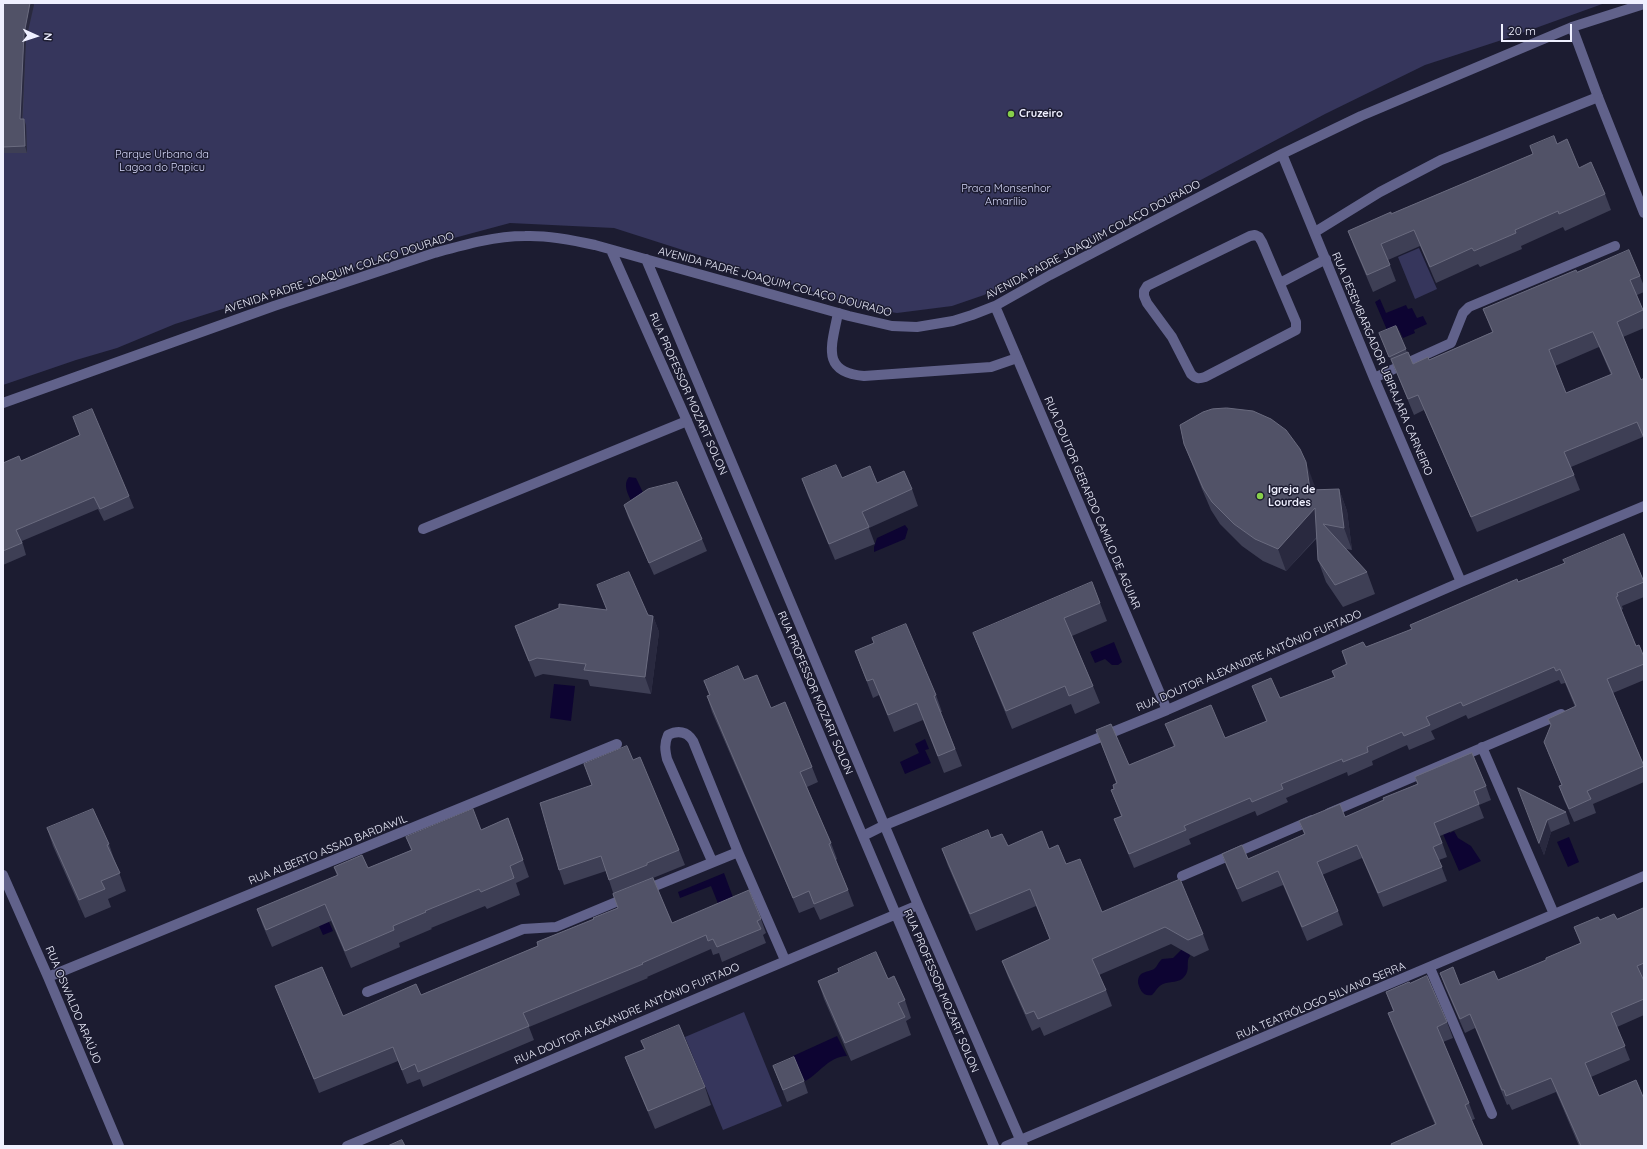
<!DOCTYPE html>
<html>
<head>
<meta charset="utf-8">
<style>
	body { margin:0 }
	#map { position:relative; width:1647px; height:1149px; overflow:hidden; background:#1c1c31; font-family:Quicksand,sans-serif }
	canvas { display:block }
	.frame { position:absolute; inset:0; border:4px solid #eff0ff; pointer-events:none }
	.north { position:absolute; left:16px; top:16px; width:40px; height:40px; -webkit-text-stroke:3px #1c1c31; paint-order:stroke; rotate:93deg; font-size:11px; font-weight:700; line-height:16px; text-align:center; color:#eff0ff }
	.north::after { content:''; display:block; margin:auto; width:14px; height:18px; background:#eff0ff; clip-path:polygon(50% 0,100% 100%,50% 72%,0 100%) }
	.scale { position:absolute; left:1501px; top:24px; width:71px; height:18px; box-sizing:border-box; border:2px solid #eff0ff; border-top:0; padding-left:5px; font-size:12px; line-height:14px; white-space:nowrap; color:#eff0ff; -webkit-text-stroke:3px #1c1c31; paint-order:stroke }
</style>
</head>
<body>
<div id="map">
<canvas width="1647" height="1149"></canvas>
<div class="frame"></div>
<div class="north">N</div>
<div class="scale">20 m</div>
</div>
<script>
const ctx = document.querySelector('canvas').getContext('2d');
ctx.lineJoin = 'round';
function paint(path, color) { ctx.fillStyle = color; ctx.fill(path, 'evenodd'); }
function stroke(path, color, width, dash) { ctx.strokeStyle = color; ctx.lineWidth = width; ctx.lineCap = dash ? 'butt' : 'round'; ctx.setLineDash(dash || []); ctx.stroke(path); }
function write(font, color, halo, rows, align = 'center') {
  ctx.font = font + ' Quicksand,sans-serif'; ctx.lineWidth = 3; ctx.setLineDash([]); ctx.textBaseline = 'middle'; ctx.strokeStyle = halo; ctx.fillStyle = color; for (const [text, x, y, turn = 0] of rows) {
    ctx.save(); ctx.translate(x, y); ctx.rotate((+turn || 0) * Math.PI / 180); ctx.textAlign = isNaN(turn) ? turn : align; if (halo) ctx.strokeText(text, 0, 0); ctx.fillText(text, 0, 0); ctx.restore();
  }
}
paint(new Path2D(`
	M3,3H1605L1508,38L1425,65L1325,114L984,295L952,306L897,313L864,308L614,228L510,223L428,245L350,269L175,324L117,348L76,360L3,385Z
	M1419,248L1437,289L1415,299L1398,257Z
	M744,1012L782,1106L723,1130L685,1037Z`), '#36365c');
paint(new Path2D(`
	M1380,299L1386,313L1406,305L1408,309L1412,308L1417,318L1423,316L1427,324L1414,330L1415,333L1403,338L1397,326L1387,330L1375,302Z
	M629,477L636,478L637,480L648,503L635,509C631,499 621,486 629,477Z
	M905,525L908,529L905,539L874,552V547L877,538Z
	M1114,642L1122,662L1118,665H1112L1105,659L1095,663L1090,652Z
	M554,684L575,686L571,721L550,718Z
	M925,739L929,749L925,750L931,763L905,774L900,762L919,753L915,744Z
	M1440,808L1450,833L1454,831L1458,838L1471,846L1481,861L1459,871L1433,811Z
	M1569,837L1579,862L1568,867L1557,842Z
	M724,873L734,900L719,906L711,886L680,898L678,892Z
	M319,900L333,931L323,935L309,904Z
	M1183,948L1189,952L1190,956C1185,962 1191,970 1184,977C1179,983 1171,981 1163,984C1158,986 1156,991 1152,995C1143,997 1140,990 1138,983C1138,971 1146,973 1154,969C1157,967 1159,961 1162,959L1173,958Z
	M837,1036L847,1056C827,1057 821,1073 805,1081L793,1056Z`), '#0d0432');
stroke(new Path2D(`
	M1315,232L1380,192L1441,160L1598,97
	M1255,235L1259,237L1262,242L1296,322V330L1205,377C1199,379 1196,379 1191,374L1172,337L1147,303L1144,296V291L1147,286L1250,236Z
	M1280,283L1326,259
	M838,313C832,345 820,372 864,376L991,367L1017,358
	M423,529L687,421
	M712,861L667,759C665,750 664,744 668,735C678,730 687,731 693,741L738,852
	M645,890L738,852L785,960
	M367,992L523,929L556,927L628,897`), '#61628b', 10);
stroke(new Path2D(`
	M1572,27L1598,97L1644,213
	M1282,154L1374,378L1461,582
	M611,250L687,421L994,1146
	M646,259L918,905L1023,1146
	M995,306L1167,710
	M1374,378L1451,343L1463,313L1469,307L1615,246
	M3,403L274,306L434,253C463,245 494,236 525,236C548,235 573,240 595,245L849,316L892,326L917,327L953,321L972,315L995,306L1050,275L1282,154L1361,116L1572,27L1644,4
	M1482,747L1554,914
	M1329,813L1561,714
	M863,836L885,825L1167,710L1461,582L1644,506
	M3,875L48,977L119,1146
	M1182,876L1312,820
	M1430,968L1492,1114
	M48,977L617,744
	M347,1146L918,905
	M1006,1146L1644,876`), '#61628b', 10);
paint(new Path2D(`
	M3,3L34,5L26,40L23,119H24L26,125L27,153H3Z
	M1557,144L1579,168L1605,194L1611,210L1565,231L1563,227L1521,246L1522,249L1480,267L1478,264L1436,283L1420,246L1388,260L1396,281L1373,292L1354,247L1348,231L1391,214L1533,154L1530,146Z
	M1577,272L1640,276L1644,286V292L1637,295L1644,313V328L1623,337L1641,380L1644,378V441L1643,437L1571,467L1580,490L1477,532L1424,410L1414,415L1392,362V363L1379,333L1396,326L1407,352L1413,364L1429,360L1492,332L1483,309ZM1599,347L1611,375L1566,393L1555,366Z
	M73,417L129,496L134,508L104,521L98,509L22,541L26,555L3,565V463L21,461L80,435Z
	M1184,444L1314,484L1315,490L1339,489L1347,511L1352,550L1346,549L1367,572L1375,594L1343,607L1326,582L1318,560L1317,538L1286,571L1263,561L1242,546L1220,524L1211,510L1202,489Z
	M842,478L877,483L912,489L918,506L869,528L875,544L835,560L808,496L802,479Z
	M624,505L702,539L707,551L654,575L628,517Z
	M1624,534L1644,582V597L1622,606L1623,609L1621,610L1636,646L1644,657V680L1613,693L1644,765V782L1593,804L1596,813L1574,822L1564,800L1559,786H1562L1549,755L1544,742L1575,707L1565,683L1561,684L1559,680L1468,719L1466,715L1431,731L1435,739L1409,750L1407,745L1372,761L1373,765L1348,776L1347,772L1286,798L1288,802L1257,816L1255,811L1189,839L1191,844L1134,868L1119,832L1114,819L1121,816L1111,790L1114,789L1116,783L1096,730L1129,765L1174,747L1165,724L1225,738L1266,721L1252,686L1280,698L1334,677L1332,671L1346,665L1342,651L1366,647L1412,629L1410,625L1565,563Z
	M597,585L648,615L653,616L659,632L651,694L590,686L588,680L543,674L535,677L521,643L515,626L607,610Z
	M1100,603L1107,621L1072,636L1093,686L1100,703L1075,714L1071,704L1012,729L980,651L973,633Z
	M872,638L936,695L942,712H941L962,766L944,773L923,720L894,732L879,695L873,698L855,651L874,644Z
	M744,680L771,708L812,767L818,782L807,787L831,843L837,859L836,860L848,890L854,906L820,920L814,907L799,913L712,712L707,696L709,695L704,681Z
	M633,760L679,850L685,865L653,878L672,923L761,919L766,933L763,935L766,943L722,962L719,953L713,955L711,949L647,977L648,978L529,1027L534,1040L423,1087L420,1079L407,1084L398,1061L319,1093L281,1000L275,986L343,1016L421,995L538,946L618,908L606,871L564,885L559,870L592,786L584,764Z
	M1415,777L1486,786L1491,800L1479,805L1484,818L1440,836L1447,857L1439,860L1447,881L1383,907L1362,858L1322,875L1338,911L1343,925L1307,941L1283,885L1242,902L1227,868L1222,854L1248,859L1304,834L1299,821L1345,817L1417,784Z
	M1518,788L1566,812L1570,824L1551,832L1544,855Z
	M508,818L529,877L516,883L520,895L487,909L485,906L431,928L432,929L399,943L400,947L351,968L331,921L272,947L263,926L257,909L337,876L334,867L368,868L411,850L406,837L481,830Z
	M47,828L109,844L115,862L126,891L108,899L111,907L85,918L53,846Z
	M991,838L1008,846L1049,849L1066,864L1102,912L1203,934L1209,950L1194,957L1171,944L1099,975L1106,990L1112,1006L1044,1036L1040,1027L1032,1031L1008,977L1002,961L1050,939L1036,906L976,931L948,866L942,849Z
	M1644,908V979L1643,980L1644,981V1015L1617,1027L1630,1060L1591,1077L1599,1096L1644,1146H1579L1556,1092L1512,1110L1509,1104L1507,1105L1475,1028L1465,1033L1445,987L1440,973L1460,985L1498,980L1546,960L1580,943L1574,927L1600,920L1617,919Z
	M888,979L905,1000L911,1018L906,1021L911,1035L851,1061L824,999L818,981Z
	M1410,983L1447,1022L1453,1038L1443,1042L1469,1103L1475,1119L1472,1120L1435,1125L1394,1029L1388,1013L1393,1011L1386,992Z
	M641,1041L705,1087L711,1105L655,1129L632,1075L625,1057L644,1049Z
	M773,1066L804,1081L808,1093L787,1102Z`), '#3e3f55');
paint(new Path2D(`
	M30,3H33L34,5L26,40L22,125L20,119L24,34Z
	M24,119L26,125L27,153L25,146Z
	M1306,462L1314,484L1318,512L1310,490Z
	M1339,489L1347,511L1352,550L1344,528Z
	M1315,508L1323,530L1286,571L1278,549Z
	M653,616L659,632L651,694L645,677Z
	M1547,820L1551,832L1544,855L1539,843Z`), '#29293f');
const building = new Path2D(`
	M3,3H30L24,34L20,119H24L25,146L3,147Z
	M1554,136L1557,144L1567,139L1579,168L1591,162L1605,194L1559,214L1558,211L1515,230L1516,233L1474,251L1472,248L1430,267L1414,230L1381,244L1390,265L1367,275L1348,231L1391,212V214L1533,154L1530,146Z
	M1629,250L1640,276L1630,280L1643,310L1617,322L1641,380L1644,378V438L1637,422L1564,452L1574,475L1471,517L1418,395L1408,399L1391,359L1408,352L1413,364L1428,357L1429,360L1493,332L1483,309L1576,270L1577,272ZM1593,332L1612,374L1566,393L1549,350Z
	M1396,326L1406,349L1389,357L1379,333Z
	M1227,408L1253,411L1271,419L1286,430L1300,449L1306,462L1310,490L1339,489L1344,528L1323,524L1367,572L1335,585L1318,560L1315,508L1278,549L1255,539L1234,524L1212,502L1203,488L1194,467L1184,444L1180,425L1203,412L1212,409Z
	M92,409L129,496L100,509L94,497L16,530L22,543L3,551V463L19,456L21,461L80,435L73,417Z
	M836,465L842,478L870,466L877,483L904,471L912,489L862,512L869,527L829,544L802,479Z
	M677,482L702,539L649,563L624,505L648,489Z
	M1624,534L1644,582L1617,593L1618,596L1616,597L1636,646L1639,645L1644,657V664L1607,679L1644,766L1587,791L1591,799L1569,809L1559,786L1562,785L1544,742L1551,725L1548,719L1576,706L1560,669L1556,671L1554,667L1463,706L1461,702L1426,717L1430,725L1404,736L1402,732L1367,747L1368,752L1343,762L1342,759L1281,784L1283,789L1252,802L1250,798L1184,826L1186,830L1129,854L1114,819L1122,816L1111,790L1114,789L1113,785L1117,783L1096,730L1111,724L1129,765L1175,746L1165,724L1211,705L1225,738L1267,721L1252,686L1271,678L1280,698L1335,677L1332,671L1347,664L1342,651L1363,642L1366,647L1412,629L1410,625L1517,579L1518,582L1565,563L1563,560Z
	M629,572L648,615L653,616L645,677L584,670L586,664L537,658L529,661L515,626L559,608V604L607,610L597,585Z
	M1092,582L1100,603L1064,618L1093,686L1069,696L1065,686L1006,711L973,633Z
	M906,624L936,695L934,696L955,749L938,756L917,703L888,715L873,679L867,681L855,651L874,643L872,638Z
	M738,666L744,680L757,675L771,708L785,702L812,767L800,772L831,843L829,844L848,890L814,904L809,891L793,898L707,696L710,695L704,681Z
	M627,746L633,760L640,757L679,850L647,863V865L609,880L601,856L559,870L540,803L592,785L584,764Z
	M1472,753L1486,786L1474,791L1479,804L1434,823L1442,843L1433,847L1442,867L1378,893L1357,845L1317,862L1338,911L1302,927L1278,871L1237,889L1222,854L1242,845L1248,859L1305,834L1299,821L1340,804L1345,817L1384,800L1383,798L1418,784L1415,777Z
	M1518,788L1566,812L1547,820L1539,843Z
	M93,809L109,844L107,845L120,873L101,881L105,889L79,900L47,828Z
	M473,809L481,830L508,818L523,860L510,866L514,878L481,892L479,889L425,911L426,912L393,926L394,930L345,951L325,904L266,930L257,909L338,875L334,867L362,855L368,868L412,850L406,837Z
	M988,830L991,838L1002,834L1008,846L1042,831L1049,849L1058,845L1066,864L1080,859L1102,912L1180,879L1203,934L1188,940L1165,927L1092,959L1106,990L1038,1019L1034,1011L1026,1014L1002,961L1050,939L1030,889L970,914L942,849Z
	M653,878L672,923L749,890L761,919L757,921L761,929L717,947L713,939L708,941L706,935L642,963L643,964L523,1013L529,1026L418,1072L415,1064L402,1070L393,1047L314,1079L275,986L322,967L343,1016L416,984L421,995L538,946L537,942L594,919L593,918L618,908L613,894Z
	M1644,908V963L1637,966L1644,981V999L1611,1013L1625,1046L1585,1063L1599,1096L1636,1080L1644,1099V1146H1581L1551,1078L1506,1096L1504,1090H1502L1470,1014L1460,1019L1440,973L1453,967L1460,985L1494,971L1498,980L1546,960V958L1581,943L1574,927L1598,917L1600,920L1614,914L1617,919Z
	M876,952L888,979L894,976L905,1000L898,1003L905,1017L845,1043L818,981L839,972L838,969Z
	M1427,976L1447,1022L1437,1027L1469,1103L1465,1105L1483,1146H1392L1391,1144L1436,1124L1388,1013L1394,1011L1386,992L1409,982L1410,983Z
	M679,1025L705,1087L648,1111L625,1057L645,1049L641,1041Z
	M794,1057L804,1081L783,1090L773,1066Z
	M402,1140L405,1146H388Z`);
paint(building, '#515267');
stroke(building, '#6a6b7f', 1);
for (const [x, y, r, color] of [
	[1011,114,4,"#87cf4a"],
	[1260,496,4,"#87cf4a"]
]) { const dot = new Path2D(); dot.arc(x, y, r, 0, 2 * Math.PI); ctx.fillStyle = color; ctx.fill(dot); stroke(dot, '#1c1c31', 1.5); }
write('bold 11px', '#eff0ff', '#1c1c31', [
	["Cruzeiro",1019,114],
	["Igreja de",1268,490],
	["Lourdes",1268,503]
], 'left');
write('11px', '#d7d9fa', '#1c1c31', [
	["Parque Urbano da",162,155],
	["Lagoa do Papicu",162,168],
	["Praça Monsenhor",1006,189],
	["Amarílio",1006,202]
]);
write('11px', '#eff0ff', '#1c1c31', [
	["AVENIDA PADRE JOAQUIM COLAÇO DOURADO",1093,240,-28],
	["AVENIDA PADRE JOAQUIM COLAÇO DOURADO",339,273,-18],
	["AVENIDA PADRE JOAQUIM COLAÇO DOURADO",775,282,15],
	["RUA DESEMBARGADOR UBIRAJARA CARNEIRO",1382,364,67],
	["RUA PROFESSOR MOZART SOLON",688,394,66],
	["RUA DOUTOR GERARDO CAMILO DE AGUIAR",1092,503,67],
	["RUA DOUTOR ALEXANDRE ANTÔNIO FURTADO",1249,661,-23],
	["RUA PROFESSOR MOZART SOLON",815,693,67],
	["RUA ALBERTO ASSAD BARDAWIL",328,850,-22],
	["RUA PROFESSOR MOZART SOLON",941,991,67],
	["RUA TEATRÓLOGO SILVANO SERRA",1321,1001,-23],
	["RUA OSWALDO ARAÚJO",73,1005,67],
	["RUA DOUTOR ALEXANDRE ANTÔNIO FURTADO",627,1014,-23]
]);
</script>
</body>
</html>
